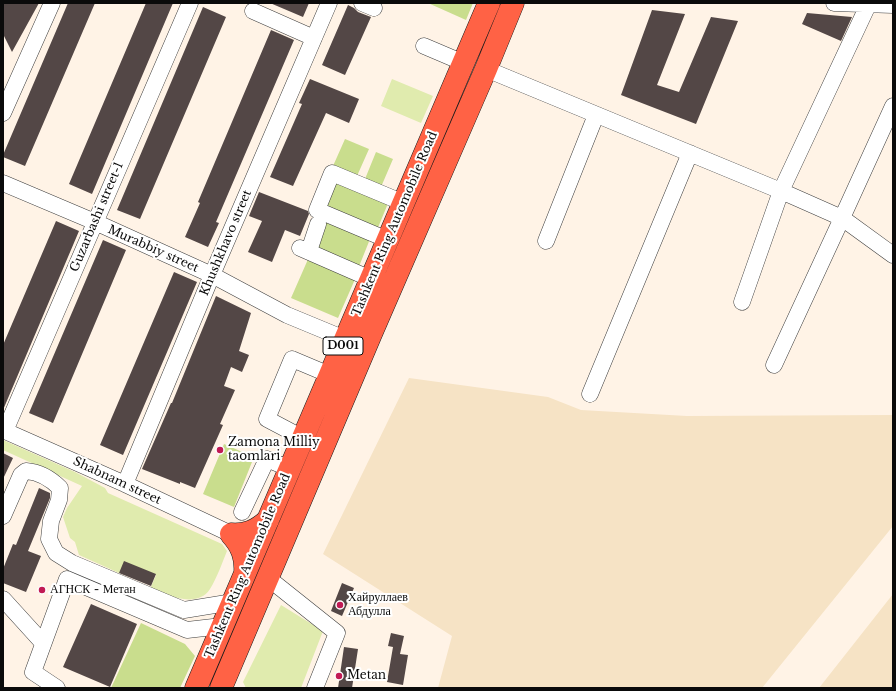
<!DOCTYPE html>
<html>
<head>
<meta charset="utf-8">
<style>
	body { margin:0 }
	#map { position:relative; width:896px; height:691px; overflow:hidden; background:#fff3e6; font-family:"Libre Baskerville",serif }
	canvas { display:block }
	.frame { position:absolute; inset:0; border:4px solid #0a0a0a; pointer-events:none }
</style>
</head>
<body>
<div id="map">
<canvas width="896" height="691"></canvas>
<div class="frame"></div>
</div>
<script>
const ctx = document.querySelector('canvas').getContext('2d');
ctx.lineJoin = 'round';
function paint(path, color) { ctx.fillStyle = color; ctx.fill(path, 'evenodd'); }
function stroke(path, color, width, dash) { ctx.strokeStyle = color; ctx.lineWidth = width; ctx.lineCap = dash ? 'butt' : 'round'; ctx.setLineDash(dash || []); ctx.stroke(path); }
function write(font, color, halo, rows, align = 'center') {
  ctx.font = font + ' "Libre Baskerville",serif'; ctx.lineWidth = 4; ctx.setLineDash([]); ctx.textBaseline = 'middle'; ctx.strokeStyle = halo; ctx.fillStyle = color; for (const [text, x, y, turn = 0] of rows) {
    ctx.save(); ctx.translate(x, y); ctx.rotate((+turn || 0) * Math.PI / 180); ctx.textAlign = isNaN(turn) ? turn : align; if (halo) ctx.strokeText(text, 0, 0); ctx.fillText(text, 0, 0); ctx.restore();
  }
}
paint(new Path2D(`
	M409,378L548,397L581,410L687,416L893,415V526L762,688H438L452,636L323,554Z
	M893,594V688H819Z`), '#f6e3c5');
paint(new Path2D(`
	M392,79L433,96L421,123L381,106Z
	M3,440L75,472L105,488L108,493L222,544L227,551C222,563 217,578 210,589C197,609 167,595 150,589L156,575L119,573L79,555L75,542L70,538L63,517L67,508L82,486L3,450Z
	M281,605L323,631L301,688H246L243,682Z`), '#e0ebae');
paint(new Path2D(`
	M428,3H473L466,20Z
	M345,139L369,149L357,176L333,166Z
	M376,152L393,159L381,187L365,179Z
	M333,180L389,201L377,230L322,208Z
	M325,220L370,239L358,269L312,249Z
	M309,257L356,277L338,318L291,298Z
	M224,444L254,457L234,507L203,494Z
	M141,623L185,644L195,656L180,688H111Z`), '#c9dd8d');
paint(new Path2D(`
	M3,3H39L12,52L3,34Z
	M68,3H95L25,166L3,157V155Z
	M146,3H173L92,194L69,184Z
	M270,3H309L303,17Z
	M348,5L354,8L358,12L371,17L345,75L322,65Z
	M203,7L226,17L140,219L117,210Z
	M652,10L685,14L657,85L679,92L711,17L738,21L696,124L621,95Z
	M807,13L852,17L841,41L802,24Z
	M271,30L294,40L216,222L219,223L208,247L185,237L200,203L198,202Z
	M310,79L359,99L349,123L326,113L293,186L270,177L302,104L299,103Z
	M259,192L308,211L309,214L300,236L285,230L272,262L248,252L262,221L249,216Z
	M56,221L79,231L3,410V345Z
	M103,240L126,250L53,423L29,413Z
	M174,272L197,282L123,455L100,445Z
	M216,296L251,313L239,351L249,355L242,372L231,367L224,386L235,390L220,424L223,425L195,488L180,482V484L142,469L171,403H172Z
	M3,453L13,458L3,479Z
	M39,488L50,493V498L28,551L41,556L26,592L3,583V569L13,544L16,545Z
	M124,561L156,574L151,586L119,573Z
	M342,583L354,588L342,616L331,611Z
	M91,604L137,624L110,687L63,667Z
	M391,633L404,636L400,654L408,655L403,685L387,682L393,647L388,646Z
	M344,647L358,649L352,688H338Z`), '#534746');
const minor = new Path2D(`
	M362,3L374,8
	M834,3L893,5
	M253,11L314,38
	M424,46L464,63
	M486,69L781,191L869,3
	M3,113L52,3
	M3,183L95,222L212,275L287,315L345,339
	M388,240L317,210L332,173L404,203
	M546,241L596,115
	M300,248L371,279
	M309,251L318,224
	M742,302L781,191L842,218L893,106
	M774,365L842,218L893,255
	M590,394L690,153
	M3,430L125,484L231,534
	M5,431L190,3
	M303,438L267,419L292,359L330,375
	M125,484L212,275L329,3
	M242,512L267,459L290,469
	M3,516L21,475L26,471C39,472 51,479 60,488L59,500L51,521L49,539L56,553L72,563L184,610L233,602
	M268,578L337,633L315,688
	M3,599L43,643
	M57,688L33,672L67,579L187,630L222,626`);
const highway = new Path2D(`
	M245,573C246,557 242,546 231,534C246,535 256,531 268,520
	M196,688L489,3
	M221,688L371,334L486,69L513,3`);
stroke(minor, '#3d3d3d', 17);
stroke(highway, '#1b1b1b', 23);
stroke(minor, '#fff', 16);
stroke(highway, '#ff6245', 22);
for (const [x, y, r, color] of [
	[220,450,4,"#c11a54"],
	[42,590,4,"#c11a54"],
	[340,605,4,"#c11a54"],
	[339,676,4,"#c11a54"]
]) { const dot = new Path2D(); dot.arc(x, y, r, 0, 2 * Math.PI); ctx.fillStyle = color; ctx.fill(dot); stroke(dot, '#fff', 1.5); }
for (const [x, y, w] of [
	[343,346,40]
]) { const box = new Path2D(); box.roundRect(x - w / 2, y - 9, w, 18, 3); ctx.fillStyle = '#fff'; ctx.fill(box); stroke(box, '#0a0a0a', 1); }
write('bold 11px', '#0a0a0a', null, [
	["D001",343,346]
]);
write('12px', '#0a0a0a', '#fff', [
	["Guzarbashi street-1",97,217,-67],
	["Tashkent Ring Automobile Road",395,224,-67],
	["Khushkhavo street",226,243,-67],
	["Murabbiy street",153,249,24],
	["Shabnam street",117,481,25],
	["Tashkent Ring Automobile Road",248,566,-67]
]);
write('12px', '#0a0a0a', '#fff', [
	["Zamona Milliy",228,443],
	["taomlari",228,457],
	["АГНСК - Метан",50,590],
	["Хайруллаев",348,598],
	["Абдулла",348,612],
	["Metan",347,676]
], 'left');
</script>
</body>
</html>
